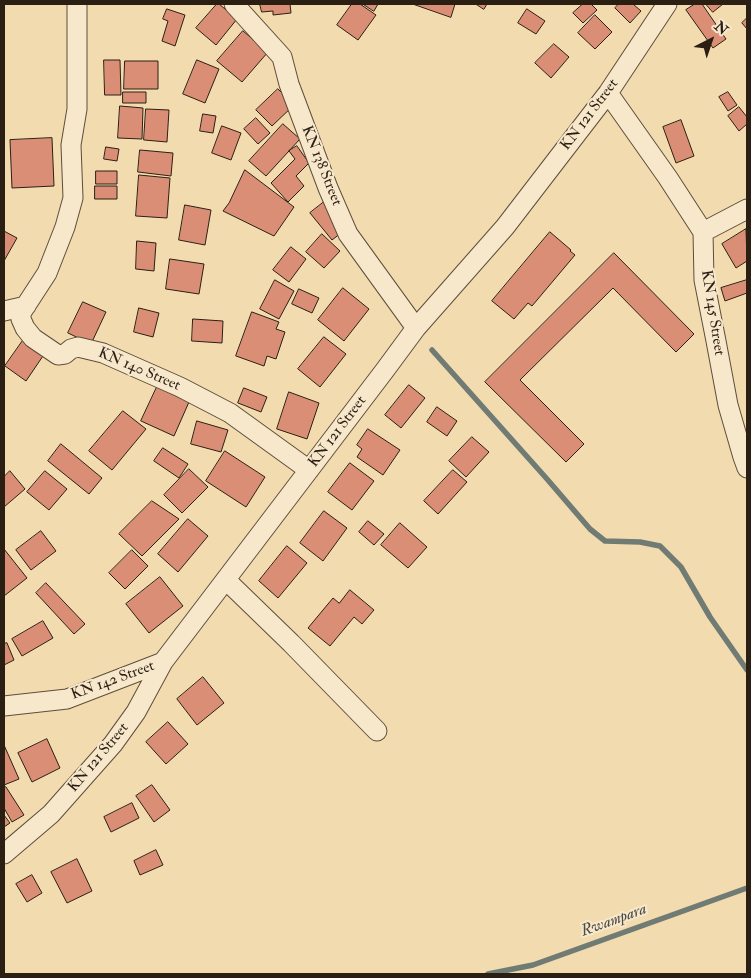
<!DOCTYPE html>
<html>
<head>
<meta charset="utf-8">
<style>
	body { margin:0 }
	#map { position:relative; width:751px; height:978px; overflow:hidden; background:#f3dbb0; font-family:"IM FELL Double Pica",serif }
	canvas { display:block }
	.frame { position:absolute; inset:0; border:5px solid #2b1f14; pointer-events:none }
	.north { position:absolute; left:686px; top:15px; width:50px; height:50px; -webkit-text-stroke:4px #f7e8cc; paint-order:stroke; rotate:41deg; font-size:14px; font-weight:700; line-height:20px; text-align:center; color:#2b1f14 }
	.north::after { content:''; display:block; margin:auto; width:18px; height:22px; background:#2b1f14; clip-path:polygon(50% 0,100% 100%,50% 72%,0 100%) }
</style>
</head>
<body>
<div id="map">
<canvas width="751" height="978"></canvas>
<div class="frame"></div>
<div class="north">N</div>
</div>
<script>
const ctx = document.querySelector('canvas').getContext('2d');
ctx.lineJoin = 'round';
function stroke(path, color, width, dash) { ctx.strokeStyle = color; ctx.lineWidth = width; ctx.lineCap = dash ? 'butt' : 'round'; ctx.setLineDash(dash || []); ctx.stroke(path); }
function paint(path, color) { ctx.fillStyle = color; ctx.fill(path, 'evenodd'); }
function write(font, color, halo, rows, align = 'center') {
  ctx.font = font + ' "IM FELL Double Pica",serif'; ctx.lineWidth = 4; ctx.setLineDash([]); ctx.textBaseline = 'middle'; ctx.strokeStyle = halo; ctx.fillStyle = color; for (const [text, x, y, turn = 0] of rows) {
    ctx.save(); ctx.translate(x, y); ctx.rotate((+turn || 0) * Math.PI / 180); ctx.textAlign = isNaN(turn) ? turn : align; if (halo) ctx.strokeText(text, 0, 0); ctx.fillText(text, 0, 0); ctx.restore();
  }
}
stroke(new Path2D(`
	M432,350L547,479L590,529L605,541L640,542L660,546L681,567L710,617L747,670
	M488,974L533,965L747,888`), '#6f7b73', 5.5);
const building = new Path2D(`
	M217,4H219L237,19L216,45L196,28Z
	M260,4H290L291,13L273,15V11L262,12Z
	M352,4H360L376,15L358,40L337,25Z
	M363,4H378L374,11Z
	M413,4H455L451,17Z
	M476,4H487L484,9Z
	M583,4H591L597,10L583,23L573,13Z
	M619,4H633L641,11L630,23L615,8Z
	M695,4H702L726,39L713,48L686,10Z
	M706,4H723L713,12Z
	M167,9L185,15L175,46L162,41L168,21L163,19Z
	M527,9L545,21L536,34L518,23Z
	M595,15L612,32L595,49L578,33Z
	M747,18V29L742,23Z
	M243,31L268,52L242,82L217,61Z
	M554,44L569,57L551,78L535,63Z
	M104,60H120L121,95H105Z
	M197,60L219,69L205,103L183,94Z
	M125,61H158V89H124Z
	M278,89L294,105L272,126L256,110Z
	M123,92H146V103H123Z
	M728,92L737,105L728,111L719,97Z
	M120,106L143,108L142,139L118,138Z
	M739,107L747,117V124L739,131L728,116Z
	M146,109L169,110L167,142L144,140Z
	M203,114L216,116L213,133L200,131Z
	M256,118L270,133L258,144L244,129Z
	M681,120L694,156L676,163L663,127Z
	M283,124L300,139L266,176L249,161Z
	M222,126L241,133L231,160L212,153Z
	M52,138L54,186L12,188L10,140Z
	M297,146L309,163L296,176L304,186L288,202L271,183L295,159L289,151Z
	M106,147L119,149L117,161L104,159Z
	M140,150L173,153L171,176L138,172Z
	M245,170L294,207L274,236L223,211L229,203Z
	M96,171H117V184H96Z
	M139,175L170,178L167,218L136,216Z
	M95,186H117V199H95Z
	M324,202L346,229L332,240L310,213Z
	M185,205L211,210L205,245L179,240Z
	M746,229L747,261L736,268L722,244Z
	M4,231L17,238L4,261Z
	M550,232L571,250L570,251L575,255L532,306L528,303L514,319L492,301Z
	M322,234L340,251L324,268L306,252Z
	M137,241L156,243L154,271L136,269Z
	M291,247L306,259L289,282L273,270Z
	M614,253L694,334L676,352L613,288L520,380L584,444L566,462L485,382Z
	M170,259L204,264L199,294L166,289Z
	M275,280L294,291L279,319L260,309Z
	M747,280V293L725,301L721,288Z
	M343,288L369,309L344,341L318,320Z
	M299,289L319,298L312,313L292,304Z
	M83,302L106,312L91,344L68,333Z
	M139,308L159,313L153,337L134,332Z
	M252,312L279,322L276,329L285,332L276,359L267,356L264,366L236,356Z
	M193,319L223,321L222,343L192,341Z
	M324,337L346,354L320,387L298,369Z
	M24,339L45,353L26,381L5,366Z
	M409,385L425,398L401,428L385,415Z
	M157,387L189,402L174,436L141,421Z
	M244,388L267,397L261,412L238,403Z
	M289,392L319,403L307,439L277,429Z
	M437,407L457,421L447,436L427,422Z
	M123,411L146,429L112,470L89,451Z
	M197,421L228,430L221,452L191,444Z
	M368,429L400,450L383,475L357,457L362,449L357,445Z
	M472,437L489,452L466,477L449,461Z
	M61,444L102,478L89,494L48,461Z
	M163,448L188,464L179,478L154,461Z
	M225,451L265,477L246,507L206,481Z
	M350,463L374,481L352,510L328,492Z
	M189,469L208,487L182,513L164,495Z
	M453,470L467,482L438,514L424,501Z
	M10,471L25,489L4,507V477Z
	M45,471L67,489L49,510L27,492Z
	M152,501L179,519L142,556L119,534Z
	M324,511L347,528L323,561L300,543Z
	M188,519L208,536L178,572L158,554Z
	M368,521L384,534L374,545L359,532Z
	M400,523L427,547L408,568L381,545Z
	M41,531L56,551L31,570L16,550Z
	M287,546L307,563L278,598L259,581Z
	M4,549L27,578L4,596Z
	M132,550L148,566L125,589L109,573Z
	M160,577L183,606L149,633L126,604Z
	M46,583L85,624L74,634L36,593Z
	M350,590L374,610L362,624L354,617L330,646L308,628L333,598L339,603Z
	M43,621L53,638L22,656L12,639Z
	M7,643L14,660L4,665V644Z
	M203,677L224,703L197,725L177,699Z
	M168,722L188,744L166,764L146,742Z
	M47,739L60,768L32,782L18,753Z
	M4,745L19,779L4,785Z
	M152,785L170,810L154,822L136,796Z
	M6,787L24,815L12,822L4,808V788Z
	M132,803L139,818L111,832L104,817Z
	M4,815L10,823L4,827Z
	M156,850L163,865L140,875L134,861Z
	M77,859L92,891L67,903L51,872Z
	M32,875L42,893L27,902L16,884Z`);
paint(building, '#db8e76');
stroke(building, '#2b1f14', 1);
const street = new Path2D(`
	M77,4V109L71,145L73,198L65,227L47,273L21,313V319L25,328L33,338L58,355L65,354L71,349L78,347L103,353L180,387L230,413L309,470
	M234,4L282,57L289,84L328,188L348,234L416,328
	M608,93L668,178L703,232L704,280L716,341L728,405L743,457L747,468
	M703,232L747,209
	M4,311L26,306
	M226,580L291,643L377,731
	M4,706L67,699L163,662
	M4,854L51,814L113,744L136,712L163,662L385,370L416,328L505,227L608,93L667,4`);
stroke(street, '#5d4e3b', 21);
stroke(street, '#f7e8cc', 19);
write('15px', '#2b1f14', '#f7e8cc', [
	["KN 121 Street",590,115,-53],
	["KN 138 Street",321,166,68],
	["KN 145 Street",712,313,81],
	["KN 140 Street",139,370,23],
	["KN 121 Street",338,432,-53],
	["KN 142 Street",113,681,-20],
	["KN 121 Street",99,758,-50]
]);
write('italic 16px', '#4d4d44', '#f7e8cc', [
	["Rwampara",614,921,-20]
]);
</script>
</body>
</html>
